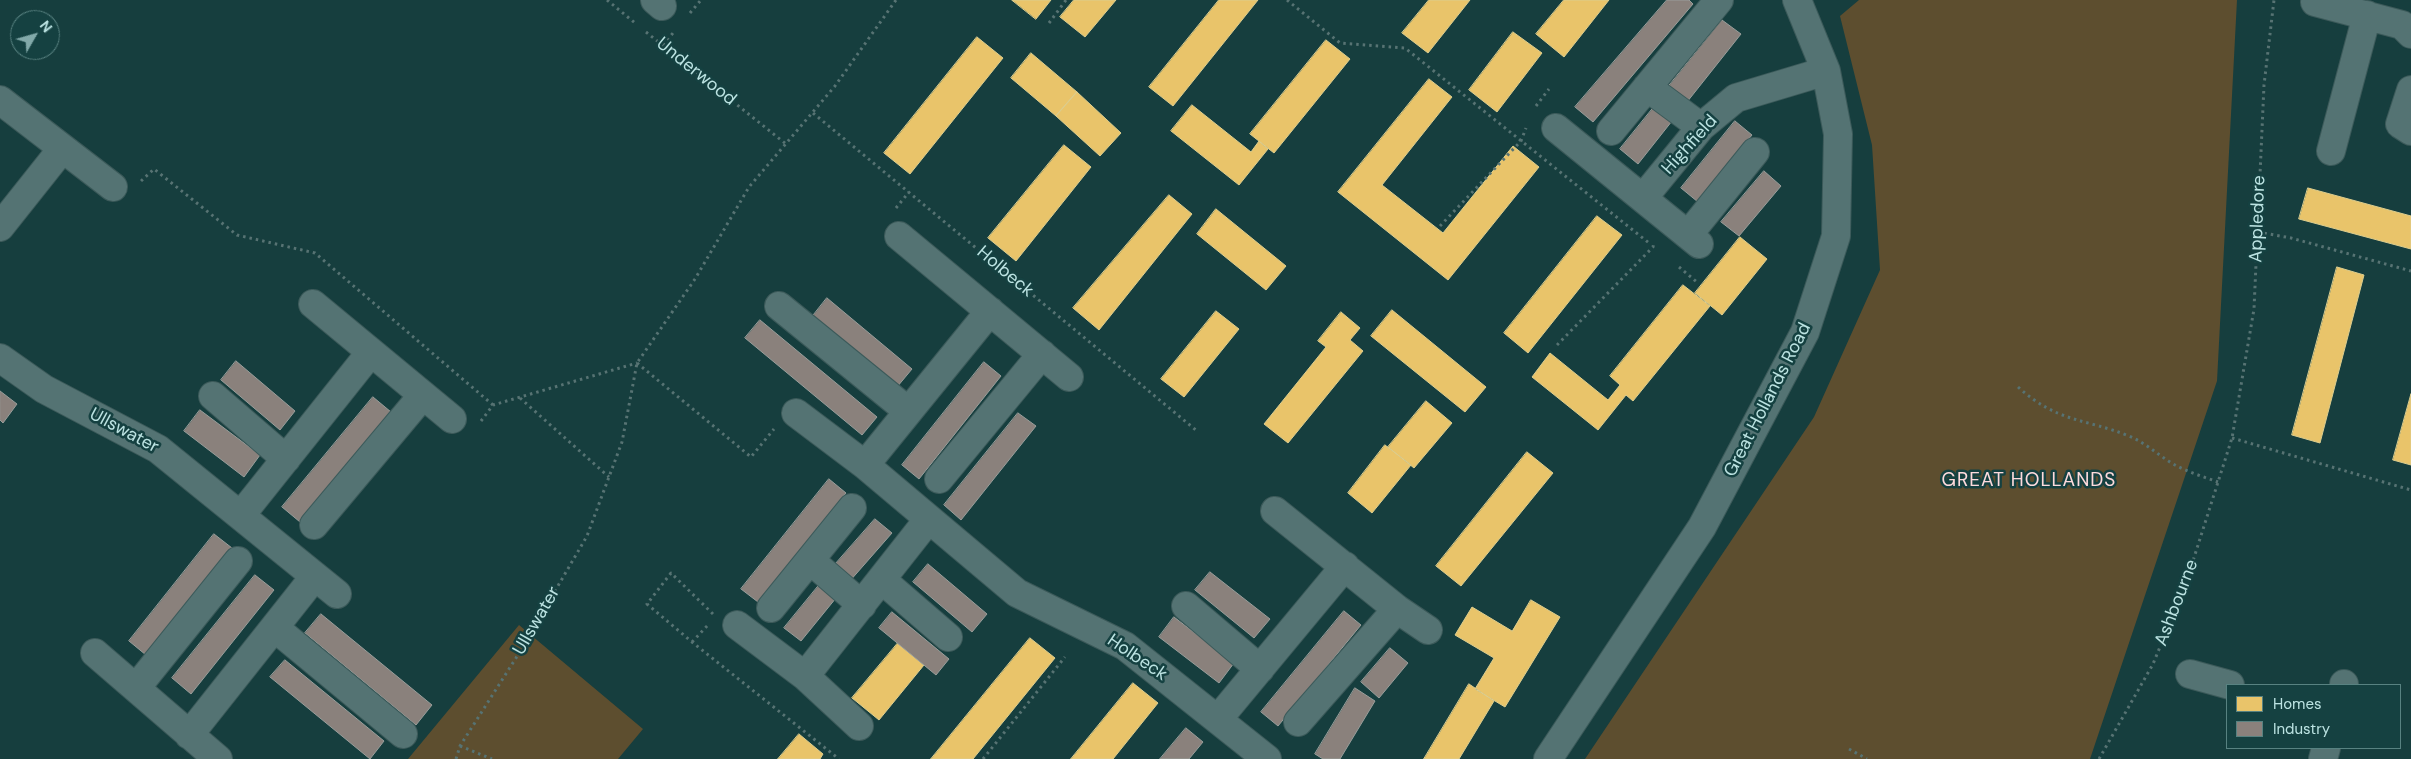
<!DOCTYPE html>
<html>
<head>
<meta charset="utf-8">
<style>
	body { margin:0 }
	#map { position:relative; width:2411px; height:759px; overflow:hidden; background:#163e3e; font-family:"DM Sans",sans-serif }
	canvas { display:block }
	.legend { position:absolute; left:2226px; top:684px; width:175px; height:65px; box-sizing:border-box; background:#154141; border:1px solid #588281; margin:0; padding:6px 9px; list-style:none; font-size:15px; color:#bce3e2 }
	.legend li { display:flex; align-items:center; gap:10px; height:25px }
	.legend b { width:25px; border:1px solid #588281 }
	.north { position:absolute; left:10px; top:10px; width:50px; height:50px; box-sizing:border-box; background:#154141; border:1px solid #588281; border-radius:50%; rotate:52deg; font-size:14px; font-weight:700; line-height:20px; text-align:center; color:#bce3e2 }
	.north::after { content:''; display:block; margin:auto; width:18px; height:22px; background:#82a9a9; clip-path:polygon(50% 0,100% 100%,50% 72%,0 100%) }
</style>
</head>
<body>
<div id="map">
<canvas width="2411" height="759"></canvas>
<ul class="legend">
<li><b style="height:14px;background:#e9c46a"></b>Homes</li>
<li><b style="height:14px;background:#8a817c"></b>Industry</li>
</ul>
<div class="north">N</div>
</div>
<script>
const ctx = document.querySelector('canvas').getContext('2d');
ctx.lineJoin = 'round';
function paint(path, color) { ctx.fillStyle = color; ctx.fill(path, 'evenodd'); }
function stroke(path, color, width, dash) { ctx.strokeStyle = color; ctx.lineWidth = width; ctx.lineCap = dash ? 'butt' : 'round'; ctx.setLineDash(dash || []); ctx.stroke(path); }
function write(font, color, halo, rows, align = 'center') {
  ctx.font = font + ' "DM Sans",sans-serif'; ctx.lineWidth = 5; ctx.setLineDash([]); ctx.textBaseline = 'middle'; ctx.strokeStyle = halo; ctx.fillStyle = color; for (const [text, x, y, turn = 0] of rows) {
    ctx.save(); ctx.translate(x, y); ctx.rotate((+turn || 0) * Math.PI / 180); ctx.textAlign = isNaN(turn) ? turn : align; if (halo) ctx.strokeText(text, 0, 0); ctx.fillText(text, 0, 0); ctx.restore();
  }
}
paint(new Path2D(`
	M1859,0H2237L2217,381L2090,759H1585L1814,417L1880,270L1872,145L1840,16Z
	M519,625L643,729L618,759H408Z`), '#5d4e2f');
const homes = new Path2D(`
	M1012,0H1051L1036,19Z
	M1074,0H1116L1085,37L1060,17Z
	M1219,0H1258L1173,106L1149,87Z
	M1429,0H1470L1428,53L1402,33Z
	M1564,0H1609L1564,57L1536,34Z
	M1513,32L1542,53L1497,112L1469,90Z
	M977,37L1003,58L910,174L884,153Z
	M1326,40L1350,59L1274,153L1250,134Z
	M1031,53L1077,92L1056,116L1011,78Z
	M1429,79L1452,97L1382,185L1443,233L1513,146L1539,167L1448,280L1338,192Z
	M1077,92L1121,133L1100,156L1056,116Z
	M1192,105L1251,152L1259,141L1268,149L1239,185L1171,131Z
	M1064,145L1091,167L1016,261L988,238Z
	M2308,188L2411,216V249L2299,219Z
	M1169,195L1192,214L1099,330L1073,308Z
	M1216,209L1286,266L1266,290L1197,234Z
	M1597,216L1622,235L1528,353L1504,333Z
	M1740,237L1767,259L1722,315L1695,293Z
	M2337,267L2364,275L2320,443L2292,435Z
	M1683,285L1710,306L1633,401L1626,395L1598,430L1532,377L1550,353L1608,400L1620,385L1610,376Z
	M1392,310L1486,387L1465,412L1371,336Z
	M1216,311L1239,329L1184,397L1161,379Z
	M1341,312L1360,328L1350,340L1363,351L1288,443L1264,424L1326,347L1318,341Z
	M2411,394V465L2393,460Z
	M1426,401L1452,423L1414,468L1388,447Z
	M1385,445L1411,465L1372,513L1348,493Z
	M1527,452L1553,473L1461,586L1436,566Z
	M1531,600L1560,617L1505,707L1475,689L1494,658L1455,635L1472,607L1512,631Z
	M1030,638L1055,658L973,759H931Z
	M898,643L924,665L879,720L852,698Z
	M1133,683L1158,703L1113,759H1071Z
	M1469,684L1494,701L1459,759H1424Z
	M799,734L823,754L820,759H778Z`);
paint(homes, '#e9c46a');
stroke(homes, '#dccd8e', 1);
const industry = new Path2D(`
	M1667,0H1689L1693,4L1593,122L1575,107Z
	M1722,20L1741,34L1687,102L1668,87Z
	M1654,107L1672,121L1638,164L1620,149Z
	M1735,121L1752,135L1698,202L1681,188Z
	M1764,171L1781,186L1739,236L1721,222Z
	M827,298L912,369L897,387L812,317Z
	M760,320L877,417L862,435L745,338Z
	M236,361L295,411L280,430L221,380Z
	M984,362L1001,376L919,479L902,465Z
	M0,391L17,404L3,423L0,420Z
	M373,397L391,412L300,522L282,507Z
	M200,410L260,455L244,477L184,431Z
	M1018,413L1036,426L961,520L944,505Z
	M829,479L846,493L758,602L741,589Z
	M875,519L892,533L849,582L832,568Z
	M214,534L232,548L146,655L129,641Z
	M928,564L987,614L972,632L913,582Z
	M1210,572L1270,619L1254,638L1195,590Z
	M255,575L274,590L191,694L172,678Z
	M820,584L836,598L801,641L784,628Z
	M1344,611L1361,625L1278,726L1261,712Z
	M892,612L949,659L936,675L879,628Z
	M321,614L432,705L416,725L305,633Z
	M1174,617L1234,663L1219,683L1159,637Z
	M1390,648L1408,663L1379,698L1361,682Z
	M285,660L384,741L370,759L270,677Z
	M1355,688L1375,701L1340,759H1323L1315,754Z
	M1186,728L1203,742L1189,759H1160Z`);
paint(industry, '#8a817c');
stroke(industry, '#999e9b', 1);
const minor = new Path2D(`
	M655,0L662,6
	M2315,2L2402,25L2411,34
	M1647,87L1701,127
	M2411,90L2400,124L2411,131
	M0,100L113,187
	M1556,128L1699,244
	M1611,131L1719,0
	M2331,151L2367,15
	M1643,198L1701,127L1736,98L1826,71
	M0,227L62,149
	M1688,235L1755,152
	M899,236L1069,377
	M313,304L452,419
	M779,306L908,411
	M0,358L44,389L158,449L337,594
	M213,396L286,459
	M796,413L865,465L1017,593L1125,646L1267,759
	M865,465L990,311
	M939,479L1042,354
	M1275,511L1397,609L1428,630
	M241,515L371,352
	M314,525L423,395
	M810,560L862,605
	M882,580L948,637
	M1186,606L1260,669
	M771,608L852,508
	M737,625L805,676L859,726
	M275,628L403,734
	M95,653L218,759
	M2190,674L2230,685
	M805,676L928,520
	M2344,685V684
	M136,688L238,561
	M1218,719L1345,566
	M1298,722L1397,609
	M189,735L315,576
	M1548,759L1702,527L1805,332L1836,236L1838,134L1826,71L1797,0
	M2323,759L2326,748`);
stroke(minor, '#3c5a5a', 30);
stroke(new Path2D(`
	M607,0L635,23
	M1287,0L1340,43L1405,48L1649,243
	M690,13L701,0
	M1049,23L1066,0
	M646,32L786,144
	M663,45L673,33
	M1536,106L1549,89
	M813,113L1197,431
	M141,181L154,169L237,235L315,253L493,405
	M896,208L909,192
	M1440,226L1521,141L1526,128
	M2258,232L2291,238L2411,271
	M1679,267L1698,283
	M1557,345L1653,247L1654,242
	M637,363L751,457L774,429
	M2018,387C2058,423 2084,418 2129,436C2146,443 2159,456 2175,465C2188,472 2204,477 2218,482
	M520,398L609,477
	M481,421L493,405L637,363
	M2232,438L2411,490
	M713,614L671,573L647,604L692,642L839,759
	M692,642L708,625
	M460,746L492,759
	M1849,749L1867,759
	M456,759L460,746L516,658L587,536L622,442L637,363L695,279L749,187L835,86L896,0
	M983,759L1065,657
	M2099,759L2153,664L2185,586L2232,438L2254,309L2264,85L2274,0`), '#577373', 3, [2.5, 4]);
stroke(minor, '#547373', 28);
write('18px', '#bce3e2', '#154141', [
	["Underwood",696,72,39],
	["Highfield",1690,145,-48],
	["Appledore",2258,219,-88],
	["Holbeck",1005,272,40],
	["Great Hollands Road",1768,400,-63],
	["Ullswater",124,431,28],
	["Ashbourne",2177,603,-69],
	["Ullswater",537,621,-60],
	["Holbeck",1137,658,34]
]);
ctx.letterSpacing = '1px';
write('19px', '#fedadc', '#154141', [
	["GREAT HOLLANDS",2029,481]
]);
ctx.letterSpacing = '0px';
</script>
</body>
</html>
